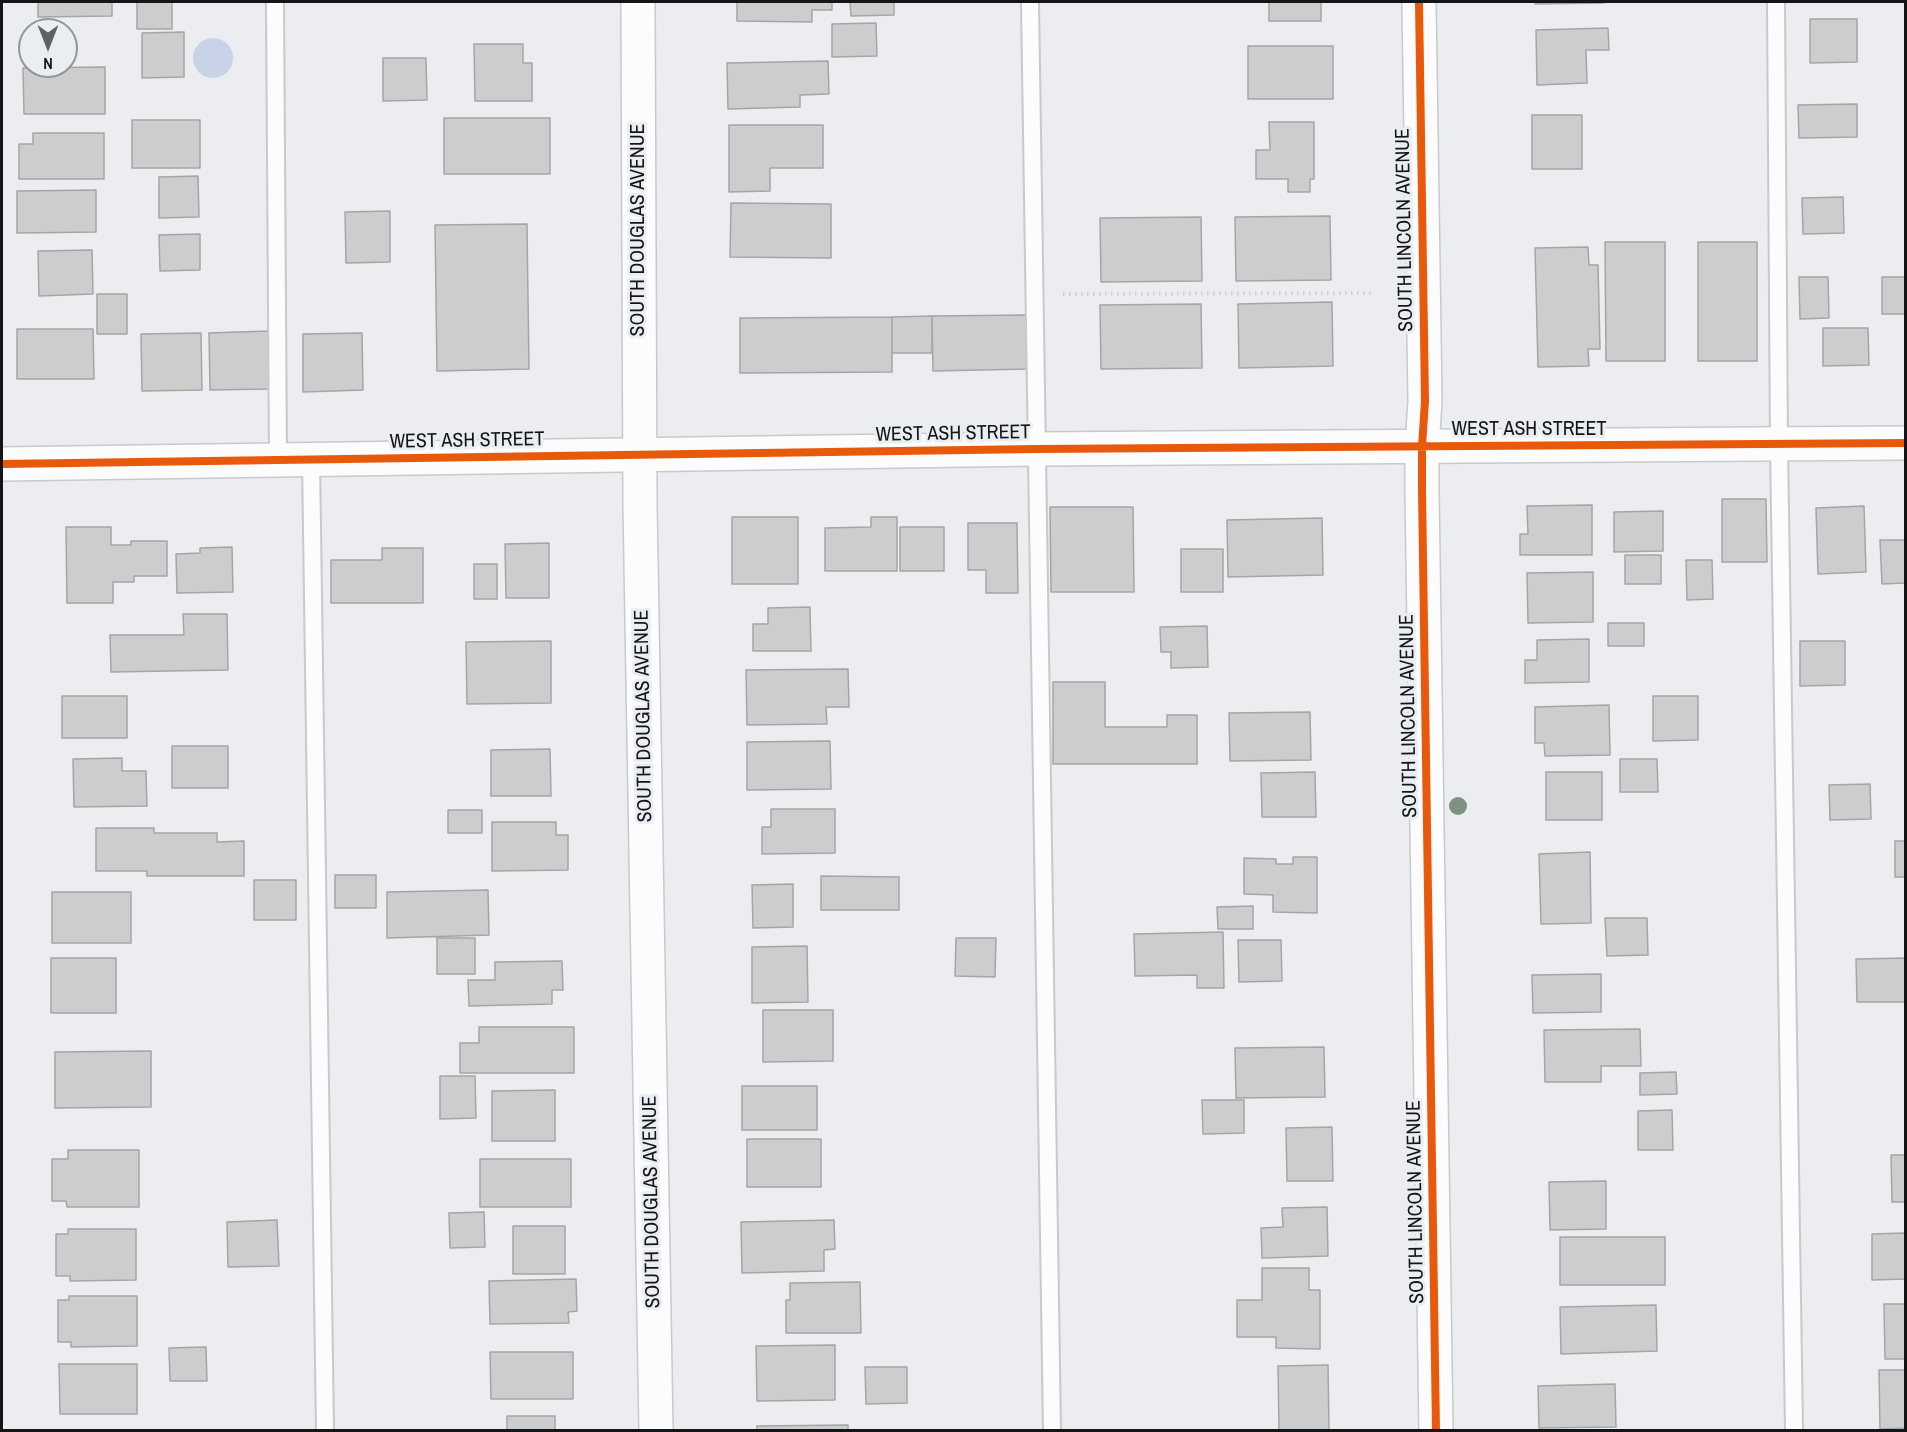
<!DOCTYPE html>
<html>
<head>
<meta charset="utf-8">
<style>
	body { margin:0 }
	#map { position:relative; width:1907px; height:1432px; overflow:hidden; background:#ebedf0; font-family:"Archivo Narrow",sans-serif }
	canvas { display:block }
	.frame { position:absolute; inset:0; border:3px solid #141516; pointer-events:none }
	.north { position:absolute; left:18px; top:18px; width:60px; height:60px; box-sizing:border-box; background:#eaedf1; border:2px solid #949799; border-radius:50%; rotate:180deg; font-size:16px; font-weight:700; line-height:24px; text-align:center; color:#141516 }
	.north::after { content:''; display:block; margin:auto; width:21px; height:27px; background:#5f6162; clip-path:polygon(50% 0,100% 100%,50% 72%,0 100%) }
</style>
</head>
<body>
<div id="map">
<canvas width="1907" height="1432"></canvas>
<div class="frame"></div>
<div class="north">N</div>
</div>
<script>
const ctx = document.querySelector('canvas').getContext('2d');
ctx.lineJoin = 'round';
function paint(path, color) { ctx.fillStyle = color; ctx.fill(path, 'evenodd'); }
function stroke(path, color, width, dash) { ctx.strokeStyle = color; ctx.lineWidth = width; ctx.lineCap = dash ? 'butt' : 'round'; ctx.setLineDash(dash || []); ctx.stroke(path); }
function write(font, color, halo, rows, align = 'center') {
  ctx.font = font + ' "Archivo Narrow",sans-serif'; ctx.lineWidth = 6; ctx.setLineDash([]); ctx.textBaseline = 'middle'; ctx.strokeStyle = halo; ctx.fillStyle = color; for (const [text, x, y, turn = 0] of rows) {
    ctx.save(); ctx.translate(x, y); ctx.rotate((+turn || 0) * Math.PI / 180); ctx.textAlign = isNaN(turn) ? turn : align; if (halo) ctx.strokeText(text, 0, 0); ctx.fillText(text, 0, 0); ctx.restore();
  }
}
paint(new Path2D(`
	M193 58a20 20 0 1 1 40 0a20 20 0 1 1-40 0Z`), '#c9d3e8');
const building = new Path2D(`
	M38,2H112V16L38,17Z
	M137,2H172V29H137Z
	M737,2H832V10H812V22L737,21Z
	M850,2H894V15L851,16Z
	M1269,2H1321V21H1269Z
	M1535,2H1604V3L1535,4Z
	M1810,19H1857V62L1810,63Z
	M876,23L877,56L832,57V24Z
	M1608,28L1609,50H1586L1587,83L1537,85L1536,30Z
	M184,32V77L142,78V33Z
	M474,44H523V63H532V101H475Z
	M1248,46H1333V99H1248Z
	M383,58H426L427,100L383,101Z
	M828,61L829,94L800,95V107L728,109L727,63Z
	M105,67V114H24L23,68Z
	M1857,104V137L1799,138L1798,105Z
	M1532,115H1582V169H1532Z
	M444,118H550V174H444Z
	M132,120H200V168H132Z
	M1269,122H1314V179H1310V192H1288V179H1256V150H1270Z
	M729,125H823V168H770V191L729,192Z
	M33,133H104V179H19V144H33Z
	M198,176L199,217L159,218V177Z
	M96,190V232L17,233V191Z
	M1843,197L1844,233L1803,234L1802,198Z
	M731,203L831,204V258L730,257Z
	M390,211V262L346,263L345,212Z
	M1330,216L1331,280L1236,281L1235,217Z
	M1201,217L1202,281L1101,282L1100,218Z
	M527,224L529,369L437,371L435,225Z
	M200,234V270L160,271L159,235Z
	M1605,242H1665V361H1606Z
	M1698,242H1757V361H1698Z
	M1588,247L1589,265H1598L1600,349H1588L1589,366L1538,367L1535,248Z
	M92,250L93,294L39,296L38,251Z
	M1799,277H1828L1829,318L1800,319Z
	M1882,277H1906V314H1882Z
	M97,294H127V334H97Z
	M1332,302L1333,366L1239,368L1238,304Z
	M1201,304L1202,368L1101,369L1100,305Z
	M1028,315L1029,369L933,371L932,316Z
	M932,316V353H892V317Z
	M892,317V372L740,373V318Z
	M1823,328H1868L1869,365L1823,366Z
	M17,329H93L94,379H17Z
	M269,331L270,389L210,390L209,333Z
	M201,333L202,390L142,391L141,334Z
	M362,333L363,390L303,392V334Z
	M1722,499H1766L1767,562H1722Z
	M1592,505V555H1520V534H1528L1527,506Z
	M1864,506L1866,572L1818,574L1816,508Z
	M1050,507H1133L1134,592H1051Z
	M1663,511V551L1614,552V512Z
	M732,517H798V584H732Z
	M871,517H897V571H825V528L871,527Z
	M1322,518L1323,575L1228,577L1227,520Z
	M968,523H1017L1018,593H986V570H968Z
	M66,527H111V545H131V541H167V576H134V582H113V603H67Z
	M900,527H944V571H900Z
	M1880,540H1906V583L1882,584Z
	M549,543V598H506L505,544Z
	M232,547L233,592L177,593L176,554L200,553V548Z
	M382,548H423V603H331V560H382Z
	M1181,549H1223V592H1181Z
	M1625,555H1661V584H1625Z
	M1686,560H1712L1713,599L1687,600Z
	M474,564H497V599H474Z
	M1593,572V622L1528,623L1527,573Z
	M810,607L811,651H753V624H768V608Z
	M183,614H227L228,670L111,672L110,635H184Z
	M1608,623H1644V646H1608Z
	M1207,626L1208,667L1171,668V652H1161L1160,627Z
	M1589,639V682L1525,683V660H1537V640Z
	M551,641V703L467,704L466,642Z
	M1800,641H1845V685L1800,686Z
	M848,669L849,707H826L827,724L747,725L746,670Z
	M1053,682H1105V727H1167V715H1197V764H1053Z
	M62,696H127V738H62Z
	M1653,696H1698V740L1653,741Z
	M1609,705L1610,755L1545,756L1544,743H1535V707Z
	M1310,712L1311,760L1230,761L1229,713Z
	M830,741L831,789L747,790V742Z
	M172,746H228V788H172Z
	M550,749L551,796H491V750Z
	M122,758V771H146L147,806L74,807L73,759Z
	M1620,759H1657L1658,792H1620Z
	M1315,772L1316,817H1262L1261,773Z
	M1546,772H1602V820H1546Z
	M1870,784L1871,819L1830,820L1829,785Z
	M771,809H835V853L762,854V827H771Z
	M448,810H482V833H448Z
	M492,822H556V835H568V870L492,871Z
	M96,828H154V833H217V842L244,841V876H147V871H96Z
	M1895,841H1906V877H1895Z
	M1590,852L1591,923L1541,924L1539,854Z
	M1293,857H1317V913L1273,912V895L1244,894V858L1276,859V864H1293Z
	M335,875H376V908H335Z
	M821,876L899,877V910H821Z
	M254,880H296V920H254Z
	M793,884V927L753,928L752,885Z
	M488,890L489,935L387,938V892Z
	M52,892H131V943H52Z
	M1253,906V929H1218L1217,907Z
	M1605,918H1647L1648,955L1607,956Z
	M1223,932L1224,988H1197V975L1135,976L1134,934Z
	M437,938H475V974H437Z
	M956,938H996L995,977L955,976Z
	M1238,940H1281L1282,981L1239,982Z
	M807,946L808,1002L752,1003V947Z
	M51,958H116V1013H51Z
	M1906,958V1002H1857L1856,959Z
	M562,961L563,990H552V1004L469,1006L468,980H495V962Z
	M1601,974V1012L1533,1013L1532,975Z
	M763,1010H833V1061L763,1062Z
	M479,1027H574V1073H460V1043H479Z
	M1640,1029L1641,1066H1601V1082H1545L1544,1030Z
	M1324,1047L1325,1097L1236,1098L1235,1048Z
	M151,1051V1107L55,1108V1052Z
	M1676,1072L1677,1094L1640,1095V1073Z
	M440,1076H475L476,1118L440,1119Z
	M742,1086H817V1130H742Z
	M555,1090V1141H492V1091Z
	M1202,1100H1244V1133L1203,1134Z
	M1672,1110L1673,1150H1638V1111Z
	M1332,1127L1333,1181H1287L1286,1128Z
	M747,1139H821V1187H747Z
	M68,1150H139V1207H67L66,1201H52V1159H68Z
	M1891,1155H1906V1202H1892Z
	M480,1159H571V1207H480Z
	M1606,1181V1229L1550,1230L1549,1182Z
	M1327,1207L1328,1256L1262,1258L1261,1228L1283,1227L1282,1208Z
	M484,1212L485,1247L450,1248L449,1213Z
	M277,1220L279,1266L228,1267L227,1222Z
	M834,1220L835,1249L824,1250V1271L742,1273L741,1222Z
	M513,1226H565V1274H513Z
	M68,1229H136V1280L70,1281V1276H56V1234H68Z
	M1906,1233V1279L1872,1280V1234Z
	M1560,1237H1665V1285H1560Z
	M1262,1268H1309V1290H1320V1349L1276,1348V1337H1237V1300H1262Z
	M576,1279L577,1311L568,1312L569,1323L490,1324L489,1281Z
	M860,1282L861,1333H786V1300H790V1283Z
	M69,1296H137V1346L71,1347V1342H58V1300H69Z
	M1884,1304H1906V1359H1885Z
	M1656,1305L1657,1351L1561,1354L1560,1307Z
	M835,1345V1400L757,1401L756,1346Z
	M206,1347L207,1381H170L169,1348Z
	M490,1352H573V1399H491Z
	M59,1364H137V1414H60Z
	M1328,1365L1329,1430H1279L1278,1366Z
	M865,1367H907V1403L866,1404Z
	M1879,1370H1906V1428L1880,1429Z
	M1615,1384L1616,1427L1539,1428L1538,1386Z
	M507,1416H555V1430H507Z
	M848,1425V1430H757V1426Z`);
paint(building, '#cdcdcd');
stroke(building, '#a5a5a6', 1.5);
const service = new Path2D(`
	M275,2L278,459
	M1030,2L1052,1430
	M1776,2L1779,445L1794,1430
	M311,459L325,1430`);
const minor = new Path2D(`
	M638,2L640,504L656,1430
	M1419,2L1425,401L1422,447V491L1436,1430`);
const tertiary = new Path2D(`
	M2,464L1036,449L1906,443`);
stroke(service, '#c8c9cc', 20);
stroke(minor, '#c8c9cc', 36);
stroke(tertiary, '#c8c9cc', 36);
stroke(new Path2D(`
	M1063,294L1374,293`), '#cfcfd0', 4, [1.5, 4.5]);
stroke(service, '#fcfcfd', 16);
stroke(minor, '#fcfcfd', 33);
stroke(tertiary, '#fcfcfd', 33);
stroke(new Path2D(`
	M1419,2L1425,401L1422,447V491L1436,1430
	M2,464L1036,449L1906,443`), '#e8590c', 8);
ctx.fillStyle = '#7d9281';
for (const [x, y] of [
	[1458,806]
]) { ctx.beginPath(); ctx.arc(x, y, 9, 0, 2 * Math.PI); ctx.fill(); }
write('20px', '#141516', '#eaedf1', [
	["SOUTH DOUGLAS AVENUE",639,230,-90],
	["SOUTH LINCOLN AVENUE",1405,230,-91],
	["WEST ASH STREET",1529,430],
	["WEST ASH STREET",953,434,-1],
	["WEST ASH STREET",467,441,-1],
	["SOUTH DOUGLAS AVENUE",644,716,-91],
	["SOUTH LINCOLN AVENUE",1409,716,-91],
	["SOUTH DOUGLAS AVENUE",652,1202,-91],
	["SOUTH LINCOLN AVENUE",1416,1202,-91]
]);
</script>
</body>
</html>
